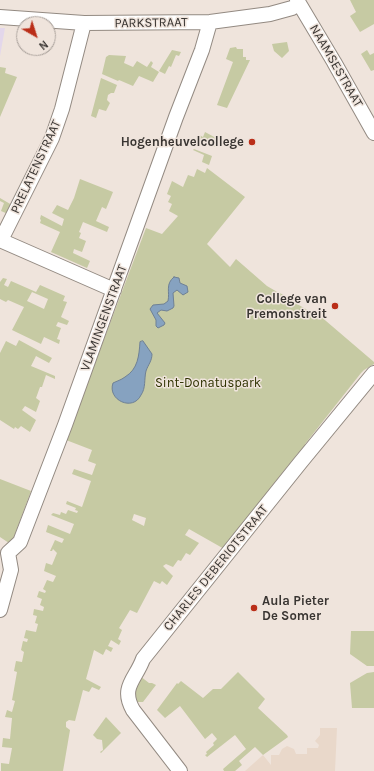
<!DOCTYPE html>
<html>
<head>
<meta charset="utf-8">
<style>
	body { margin:0 }
	#map { position:relative; width:374px; height:771px; overflow:hidden; background:#efe4dc; font-family:Karla,sans-serif }
	canvas { display:block }
	.north { position:absolute; left:16px; top:16px; width:40px; height:40px; box-sizing:border-box; background:#efe4dc; border:1px solid #a69e98; border-radius:50%; rotate:141deg; font-size:11px; font-weight:700; line-height:16px; text-align:center; color:#393532 }
	.north::after { content:''; display:block; margin:auto; width:14px; height:18px; background:#ba2e18; clip-path:polygon(50% 0,100% 100%,50% 72%,0 100%) }
</style>
</head>
<body>
<div id="map">
<canvas width="374" height="771"></canvas>
<div class="north">N</div>
</div>
<script>
const ctx = document.querySelector('canvas').getContext('2d');
ctx.lineJoin = 'round';
function paint(path, color) { ctx.fillStyle = color; ctx.fill(path, 'evenodd'); }
function stroke(path, color, width, dash) { ctx.strokeStyle = color; ctx.lineWidth = width; ctx.lineCap = dash ? 'butt' : 'round'; ctx.setLineDash(dash || []); ctx.stroke(path); }
function write(font, color, halo, rows, align = 'center') {
  ctx.font = font + ' Karla,sans-serif'; ctx.lineWidth = 3; ctx.setLineDash([]); ctx.textBaseline = 'middle'; ctx.strokeStyle = halo; ctx.fillStyle = color; for (const [text, x, y, turn = 0] of rows) {
    ctx.save(); ctx.translate(x, y); ctx.rotate((+turn || 0) * Math.PI / 180); ctx.textAlign = isNaN(turn) ? turn : align; if (halo) ctx.strokeText(text, 0, 0); ctx.fillText(text, 0, 0); ctx.restore();
  }
}
paint(new Path2D(`
	M320,728H337L335,771H245L263,755L271,765V755H279L282,749L287,746L294,749L296,754H307V748H318L319,745L315,741L320,735Z`), '#e9d8ca');
paint(new Path2D(`
	M0,28H5L0,56Z`), '#e3d7eb');
paint(new Path2D(`
	M350,0H374V24L360,32L350,16L356,12Z
	M287,42L289,51L282,58L274,51L272,44Z
	M236,47L237,49H243V57H246V60H250L227,108L217,105L233,62L226,59L230,48Z
	M172,50L181,52L179,56L176,55L171,67L169,66L165,74L159,71Z
	M367,50L370,55L374,53V70L371,71L361,54Z
	M109,55L126,56L124,63L133,67L137,61L147,67L151,61L153,63L151,67L159,72L153,82L139,76L133,86L119,80L118,81L102,74L106,57Z
	M0,67L6,68L5,73L17,77L0,117Z
	M101,78L117,85L114,93H111L108,95L107,100L110,103L106,111L99,109L96,118L91,116Z
	M205,132L218,139L215,147L197,140L199,135L203,137Z
	M194,149L212,156L209,165L202,162L204,155L193,150Z
	M207,168L245,197L207,244L230,267L236,259L267,286L279,293L278,294L280,293L285,296L289,301L290,300L318,316L319,315L374,362V364L364,370L361,373L305,444C305,450 304,452 298,453L235,533L232,536V542L226,550L189,529L185,535L199,543L190,555L186,553L181,561L178,560L173,567L166,564L163,566L173,576L167,585L162,581L160,584L154,581L137,613L130,610L119,628L122,630L118,639L121,641L119,645L111,640L108,646L113,648L111,652L106,649L103,655L94,650L86,679L101,687L99,690L92,687L89,692L83,690L75,721L69,720L66,722V727L70,730L63,771H1V763L9,764L12,748L2,747L3,738L10,739L12,718L5,717L7,710L12,712L15,701L12,700L17,672L14,671L16,661L22,662L24,652L21,650L23,641L27,642L28,639L24,638L26,630L36,632L38,624L35,623L37,616L33,615L34,609L43,611L44,607L40,605L42,599L37,597L39,591L45,593L46,591L43,589L47,580L53,582L56,576L44,571L46,563L52,565L57,553L53,549L52,551H50L55,540L62,543L64,539L46,532L48,525L70,534L74,524L51,515L53,513L60,515L61,512L66,514L68,510L77,513L78,511L75,510L76,508L66,504L67,501L82,507L91,481L72,474L74,469L92,475L96,464L88,461L92,450L66,440L146,228L162,234L178,216L169,211L172,204L168,202L171,196L167,194L172,181L183,187L188,175L194,177L197,169L205,173ZM134,514L146,518L144,526L132,520Z
	M80,179L113,192L106,209L102,207L96,221L109,227L107,232L83,222L79,232L81,233L79,238L86,241L82,252L74,249L73,253L90,261L87,268L51,252L60,232L40,223L41,220L40,219L41,215L62,226L64,219L52,213L57,205L68,210L74,198Z
	M0,198L12,205L8,214L1,211L4,203L0,201Z
	M3,278L7,279L4,285L8,287L11,281L36,292L40,285L65,296L63,301L67,302L61,317L69,321L67,325L58,322L56,326L61,328L57,339L60,340L59,344L44,337L41,344L12,330L24,307L8,300L6,302L0,299V282ZM32,292L48,299L44,309L27,301Z
	M19,340L52,358L49,363L36,356L31,366L55,376V379L46,375L42,387H40L36,398L40,401L36,412L25,406L22,410L36,420L30,432L21,426L18,429L15,427L14,429L0,420V353L6,341L16,346Z
	M0,479L31,491L12,542L9,543L0,537Z
	M351,631H374V666H367L350,654Z
	M238,672L265,699L258,708L287,735L288,737L263,755L255,747L239,761L242,765L235,771H224L223,769L246,749L235,735L207,757L205,755L207,754L206,752L214,745L213,743L217,739L212,733L205,739L180,706L165,718L157,710L177,683L178,684L181,681L203,698L213,689H221Z
	M374,672V708H352L350,683L367,673Z
	M140,676L149,683H152L156,685L143,702H138L136,705C132,696 135,684 140,676Z
	M106,717L121,733L101,753L100,752L103,750L102,740L97,739L93,735Z`), '#c6caa3');
const water = new Path2D(`
	M174,277L179,278L180,283L187,286L188,292L183,295L177,290L173,293L174,306L173,308L167,311L161,310L157,313L165,323L164,325L158,328L156,326V320L150,309L153,305L164,304L168,301C170,292 165,284 174,277Z
	M143,341L152,354C152,361 148,365 146,371C144,379 146,388 141,395C133,412 107,400 113,383C117,381 121,380 125,377C138,369 139,356 140,342Z`);
paint(water, '#86a2c0');
stroke(water, '#6f8195', 1);
const street = new Path2D(`
	M297,0L334,62L374,133
	M0,17L84,23L210,22L270,14L292,8L299,4
	M0,240L114,290
	M1,240L52,138L62,109L84,23
	M8,553L20,542L65,425L176,117L202,50L210,22
	M0,610L11,570L8,553
	M180,771L133,710C120,687 136,679 143,659L300,463L374,373`);
stroke(street, '#938a82', 16);
stroke(street, '#fff', 14);
for (const [x, y, r, color] of [
	[252,142,4,"#ba2e18"],
	[335,306,4,"#ba2e18"],
	[254,608,4,"#ba2e18"]
]) { const dot = new Path2D(); dot.arc(x, y, r, 0, 2 * Math.PI); ctx.fillStyle = color; ctx.fill(dot); stroke(dot, '#efe4dc', 1.5); }
write('13px', '#393532', '#efe4dc', [
	["PARKSTRAAT",151,23,-1],
	["NAAMSESTRAAT",336,66,60],
	["PRELATENSTRAAT",36,167,-65],
	["VLAMINGENSTRAAT",104,318,-70],
	["CHARLES DEBERIOTSTRAAT",216,568,-51]
]);
write('bold 13px', '#393532', '#efe4dc', [
	["Hogenheuvelcollege",244,142],
	["College van",327,299],
	["Premonstreit",327,314],
	["Aula Pieter",262,601,"left"],
	["De Somer",262,616,"left"]
], 'right');
write('13px', '#2f3200', '#efe4dc', [
	["Sint-Donatuspark",208,383]
]);
</script>
</body>
</html>
